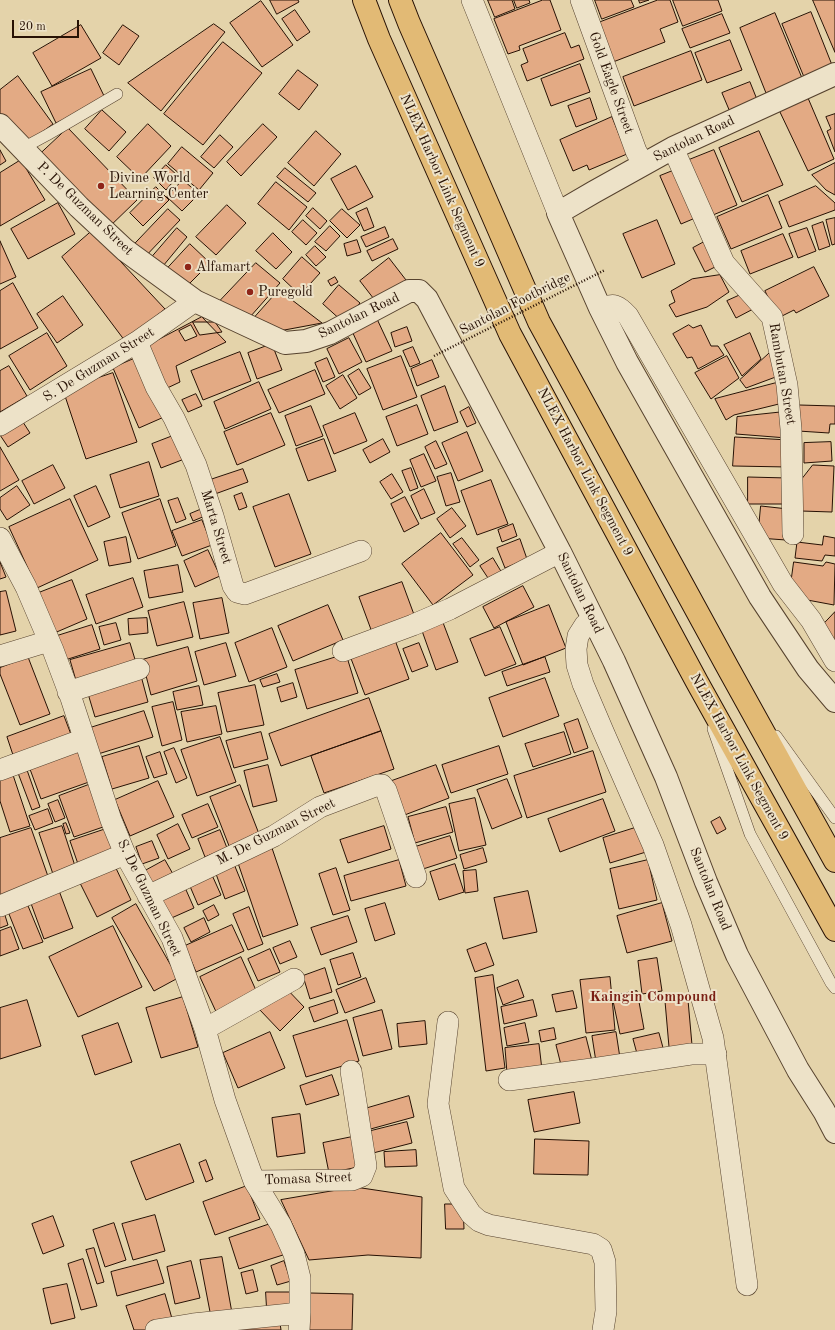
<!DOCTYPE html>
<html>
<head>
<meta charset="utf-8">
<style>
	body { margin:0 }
	#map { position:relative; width:835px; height:1330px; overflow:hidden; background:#e4d3aa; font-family:"Old Standard TT",serif }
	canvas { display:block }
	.scale { position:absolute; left:12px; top:20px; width:67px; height:18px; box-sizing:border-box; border:2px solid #271104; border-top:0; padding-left:5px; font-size:12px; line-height:14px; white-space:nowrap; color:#271104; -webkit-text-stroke:3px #ede2c8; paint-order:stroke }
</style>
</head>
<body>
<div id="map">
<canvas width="835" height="1330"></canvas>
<div class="scale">20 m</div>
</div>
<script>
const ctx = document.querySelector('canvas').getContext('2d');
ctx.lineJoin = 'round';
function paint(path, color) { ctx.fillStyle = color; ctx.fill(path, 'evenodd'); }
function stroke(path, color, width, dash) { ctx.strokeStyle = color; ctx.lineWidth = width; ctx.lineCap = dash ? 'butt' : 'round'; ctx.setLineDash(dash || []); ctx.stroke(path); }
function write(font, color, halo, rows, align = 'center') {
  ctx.font = font + ' "Old Standard TT",serif'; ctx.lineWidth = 4; ctx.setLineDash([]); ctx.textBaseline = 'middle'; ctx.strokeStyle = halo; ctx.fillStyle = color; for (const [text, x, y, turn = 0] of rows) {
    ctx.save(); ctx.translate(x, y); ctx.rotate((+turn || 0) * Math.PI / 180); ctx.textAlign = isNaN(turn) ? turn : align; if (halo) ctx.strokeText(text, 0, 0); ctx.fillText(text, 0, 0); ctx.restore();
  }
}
const building = new Path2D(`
	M270,0H298L299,2L277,14Z
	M488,0H512L515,9L495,17Z
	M514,0H529L530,3L517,8Z
	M543,0H550L561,30L519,46L520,50L508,54L494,19Z
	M595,0H631L634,7L602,19Z
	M639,0H649L640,3Z
	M658,0H670L678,22L660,29L665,42L613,62L598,23Z
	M673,0H718L722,11L683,26Z
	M813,0H835V52Z
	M261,1L293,45L262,67L230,23Z
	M295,10L310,32L297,41L282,19Z
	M811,12L832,65L804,77L782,24Z
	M775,13L802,78L766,93L740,28Z
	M722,14L730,33L690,48L682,29Z
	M214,24L225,32L161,111L128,83Z
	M81,25L101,58L52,86L33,53Z
	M123,25L139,36L119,65L103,53Z
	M565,33L571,48L579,45L584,59L527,81L521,65L528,62L523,49Z
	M730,40L742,70L707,83L695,53Z
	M223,42L262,73L203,145L164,114Z
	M691,51L702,80L634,106L623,77Z
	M580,64L590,92L551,106L541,79Z
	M91,69L106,100L56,123L41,92Z
	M298,70L318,85L299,110L279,94Z
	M18,76L53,124L23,146L0,114V90Z
	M750,82L758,102L730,112L722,93Z
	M590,98L597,119L576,127L568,106Z
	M808,98L834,159L808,171L779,110Z
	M102,110L126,132L109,151L85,129Z
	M835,114V152L827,131L831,129L826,117Z
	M612,117L627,154L589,170L587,165L573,171L560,140Z
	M148,124L171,146L140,179L117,157Z
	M263,124L277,137L241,176L227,162Z
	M68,128L137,200L105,231L36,158Z
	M316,131L341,154L314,186L288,163Z
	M759,131L783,185L742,202L719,148Z
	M220,135L233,147L214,168L201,157Z
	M182,147L213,173L199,190L168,164Z
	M0,150L6,161L0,165Z
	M714,150L737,205L713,215L689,160Z
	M21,160L45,200L0,226V173Z
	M835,163V195L826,190L812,175Z
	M166,165L178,176L166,190L154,178Z
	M356,166L373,197L348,210L331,179Z
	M285,168L316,193L308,202L277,177Z
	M680,168L700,216L681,224L660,176Z
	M183,180L199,194L182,211L167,197Z
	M276,182L307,207L289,230L258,204Z
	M816,186L835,203V210L789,227L779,202Z
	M156,187L169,200L143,226L130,213Z
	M768,195L782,228L731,249L717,217Z
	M58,203L75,234L28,259L11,229Z
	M227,205L246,223L216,255L196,237Z
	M313,208L327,221L320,229L306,216Z
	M367,208L374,227L364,231L356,213Z
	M168,209L180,220L142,260L130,249Z
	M342,209L360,225L347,238L330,221Z
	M835,218V244L832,245L826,220Z
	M303,220L317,233L306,245L292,232Z
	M657,220L675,264L642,278L623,234Z
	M823,222L830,246L819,250L812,226Z
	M330,226L340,236L326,251L315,242Z
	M385,227L389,237L366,247L361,237Z
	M177,228L187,237L163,266L152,257Z
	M807,228L816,251L798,258L789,234Z
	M92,231L165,309L125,341L62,257Z
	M273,233L292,252L276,269L256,251Z
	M783,234L793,257L750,274L741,251Z
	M393,239L398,249L372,261L367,251Z
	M357,240L361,252L347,256L344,244Z
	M0,241L16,277L0,284Z
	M706,241L719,265L705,272L693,248Z
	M190,244L210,263L185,288L166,270Z
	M315,246L326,257L316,266L306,255Z
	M302,257L320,273L300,295L283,279Z
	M389,258L406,280L377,303L360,281Z
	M256,263L280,283L250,317L220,301Z
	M814,267L829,296L796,313L794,310L778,318L765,291Z
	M720,275L729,292L707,307L676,317L669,305L675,302L671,291L692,279Z
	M335,277L338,282L331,286L328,281Z
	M13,283L38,328L0,349V291Z
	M339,285L360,303L343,322L323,304Z
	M279,290L322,323L279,331L255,317Z
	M747,292L757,307L736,318L727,301Z
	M63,296L83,325L57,343L37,314Z
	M202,317L226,342L176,366L180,382L163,390L145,347Z
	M377,319L392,351L366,362L352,331Z
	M193,322H215L222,332L200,335Z
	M191,325L197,336L185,341L179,331Z
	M689,325L693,328L701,325L711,346H718L724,355L698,369L692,357L687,358L673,334Z
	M407,327L412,341L395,347L391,333Z
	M47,333L67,366L30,390L9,356Z
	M750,333L761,359L742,376L724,345Z
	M349,338L362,362L339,374L327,349Z
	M272,344L282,370L257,379L248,353Z
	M413,347L420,363L410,367L403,351Z
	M774,349L781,375L746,388L740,380Z
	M240,352L251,381L203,400L191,371Z
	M401,356L417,397L383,410L367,369Z
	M727,356L739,378L711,399L695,373Z
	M138,357L164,417L139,428L113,368Z
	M327,358L335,377L323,382L315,363Z
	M432,360L439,377L417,386L411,369Z
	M9,366L27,396L0,412V371Z
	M359,369L371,388L359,395L348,376Z
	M315,370L325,394L279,413L268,390Z
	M113,373L137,442L86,459L63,390Z
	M343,375L357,398L340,409L326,386Z
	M259,382L271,409L225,429L214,402Z
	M780,382L783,403L734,415L726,420L715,399Z
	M445,386L458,422L434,431L421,396Z
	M196,394L202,406L188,412L182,400Z
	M417,405L428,434L397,446L386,417Z
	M799,405L835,406V424H830L829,433L798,431Z
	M311,406L323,436L296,446L285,416Z
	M469,407L476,423L467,427L460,412Z
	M784,412L787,438L736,434L737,417Z
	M271,413L285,445L237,465L224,432Z
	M355,413L367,441L334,454L323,426Z
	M21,419L30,433L8,447L0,435Z
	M467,432L483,471L458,481L442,443Z
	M178,434L187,458L161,468L152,444Z
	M735,437L789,440L788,467L733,466Z
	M324,439L336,471L308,481L296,449Z
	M383,439L390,452L370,463L363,450Z
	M436,441L447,464L435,469L425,447Z
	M831,442L832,461L804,463V443Z
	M0,447L19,480L0,491Z
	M424,454L436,481L421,487L410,460Z
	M149,462L159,496L120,508L110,475Z
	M53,465L65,488L34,504L22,481Z
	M813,465L834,466L832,512L801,511L802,479Z
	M411,468L418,488L410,491L402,471Z
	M243,469L248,482L215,494L210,480Z
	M451,473L460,502L446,506L437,477Z
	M392,474L403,492L391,499L380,482Z
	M748,477L788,478L787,504H748Z
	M491,480L508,524L477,535L461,491Z
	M17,486L30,505L7,520L0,509V498Z
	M96,486L110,517L88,527L74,496Z
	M424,489L435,513L421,519L411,496Z
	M242,493L247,507L239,510L234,496Z
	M289,494L311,554L275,567L253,507Z
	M405,497L419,524L404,532L391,504Z
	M178,498L186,519L176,523L168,501Z
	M70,499L98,560L37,588L9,527Z
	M160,499L176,546L138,559L122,513Z
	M761,506L788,509L786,540L758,538Z
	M452,508L466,526L450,538L437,519Z
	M202,509L205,516L193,521L190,514Z
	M202,520L212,545L182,556L172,531Z
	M513,524L517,536L502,542L498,530Z
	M441,533L473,575L433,605L402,564Z
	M824,536L835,538V556L825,555L822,561L795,558L797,542L822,545Z
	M126,537L131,562L109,566L104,542Z
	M462,538L479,560L470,567L453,544Z
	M520,539L527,559L505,568L497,548Z
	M208,550L220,576L195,587L184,561Z
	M493,558L502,573L490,581L480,566Z
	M0,562L6,577L0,579Z
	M794,562L823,566L826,562L835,564L834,605L802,599L791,583Z
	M178,565L183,592L149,598L144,571Z
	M133,578L143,607L96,624L86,595Z
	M72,580L87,619L52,634L36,594Z
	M402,582L416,620L373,635L359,597Z
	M523,586L534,607L494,628L483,607Z
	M6,591L16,631L0,635V592Z
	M222,598L229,633L200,639L193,603Z
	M184,602L193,637L157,646L148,611Z
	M328,605L343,640L293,661L278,626Z
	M549,605L566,648L523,665L506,622Z
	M835,612V641L821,627Z
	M147,618L148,633L129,635L128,619Z
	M442,620L458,662L436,670L421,628Z
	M116,623L121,640L104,645L99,627Z
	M92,625L100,649L65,660L57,636Z
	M500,627L516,664L485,676L470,639Z
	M272,628L287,667L249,682L235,643Z
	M395,640L409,679L365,695L350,656Z
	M130,643L137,666L77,684L70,660Z
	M226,643L236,676L204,685L195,652Z
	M419,643L428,666L412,672L403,649Z
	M188,647L197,681L151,695L142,660Z
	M346,654L358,693L307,709L295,670Z
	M28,657L50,714L20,725L0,674V668Z
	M545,657L550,672L507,686L502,672Z
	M140,672L148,702L95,717L86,687Z
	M277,674L280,682L263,687L260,680Z
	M545,678L559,716L503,737L489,698Z
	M293,683L297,697L281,702L277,688Z
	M255,685L264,725L227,732L218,693Z
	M199,686L203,705L177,710L173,692Z
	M369,698L381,731L281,766L269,734Z
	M173,702L182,740L162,746L152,707Z
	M216,706L222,734L187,742L181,712Z
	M144,711L153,737L98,754L90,728Z
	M64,716L72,737L14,758L7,737Z
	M578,719L588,748L574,753L564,724Z
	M381,731L394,769L324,793L311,756Z
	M261,732L268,759L234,768L226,741Z
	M564,732L571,754L533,767L525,744Z
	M220,737L236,782L197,796L181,750Z
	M75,744L89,782L41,799L27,761Z
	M139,746L149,778L112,789L102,757Z
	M499,746L508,774L451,793L442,765Z
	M174,748L187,778L176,783L164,752Z
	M593,751L606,792L527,818L514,776Z
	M160,752L167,774L154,778L146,757Z
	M268,765L277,801L253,807L244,771Z
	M436,765L449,798L402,816L389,782Z
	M11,769L30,826L10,832L0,801V773Z
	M27,770L40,807L32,810L18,773Z
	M507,779L522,817L492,829L477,790Z
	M158,781L174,817L130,836L115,800Z
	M91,784L106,826L74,837L59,796Z
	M240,785L261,839L231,851L210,797Z
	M475,798L486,845L459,851L449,804Z
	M603,799L615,831L560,852L548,819Z
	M58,800L65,818L55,822L48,804Z
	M208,804L218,827L192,838L182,815Z
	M446,807L453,832L415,843L408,817Z
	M48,809L53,823L35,830L29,816Z
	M720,817L726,829L717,834L711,822Z
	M66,823L70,833L66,834L63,824Z
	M178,824L190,849L168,859L157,835Z
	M62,826L76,869L54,877L39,833Z
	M384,826L391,849L348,863L340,840Z
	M638,827L646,852L610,863L603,838Z
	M31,828L50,882L0,899V838Z
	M106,829L114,852L78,864L70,841Z
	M220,830L227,848L205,857L198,839Z
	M450,836L457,858L420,870L412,848Z
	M152,841L159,858L142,864L136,847Z
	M272,848L298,925L263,937L237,860Z
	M483,848L487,862L464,869L460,855Z
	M165,860L173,874L150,886L143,872Z
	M399,860L406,886L351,901L344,876Z
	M648,860L657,900L619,909L610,869Z
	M114,864L131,900L97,917L79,881Z
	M234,864L245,891L225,899L215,871Z
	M455,864L464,892L439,900L430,872Z
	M336,868L350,910L333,915L319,874Z
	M476,870L478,891L465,893L463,871Z
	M212,875L221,895L198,905L189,884Z
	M183,883L194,908L167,920L156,895Z
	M58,888L73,928L44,939L29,898Z
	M528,891L537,932L503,939L494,898Z
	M26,901L43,942L23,949L7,909Z
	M385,903L395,934L375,941L365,909Z
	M662,903L672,941L627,953L617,916Z
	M136,904L178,978L154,991L112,918Z
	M214,905L219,915L208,921L203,911Z
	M249,907L263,944L248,950L233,914Z
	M0,909H3L8,925L0,928Z
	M348,916L357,942L321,955L311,928Z
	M204,918L210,932L191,942L184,928Z
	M232,925L244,951L196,972L185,946Z
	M113,926L142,987L78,1017L49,957Z
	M11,927L19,949L0,956V931Z
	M290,941L297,957L280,964L273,948Z
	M486,943L494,965L475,972L467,950Z
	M270,949L280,972L258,981L248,959Z
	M353,953L361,977L338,985L330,960Z
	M241,957L259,997L218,1016L200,977Z
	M657,958L662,991L642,994L638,961Z
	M325,968L332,992L310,999L303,976Z
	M493,975L505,1068L486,1071L475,978Z
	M610,977L615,1030L586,1033L580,980Z
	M366,978L375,1002L345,1013L336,990Z
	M518,980L524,997L503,1005L497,988Z
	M283,985L304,1007L280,1031L259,1009Z
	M573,991L577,1008L556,1012L552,995Z
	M637,991L644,1029L620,1034L612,996Z
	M183,997L198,1047L161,1058L146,1008Z
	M27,1000L41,1046L0,1059V1008Z
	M334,1000L338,1013L314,1022L309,1008Z
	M533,1000L537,1016L504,1024L501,1007Z
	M688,1000L692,1045L669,1047L665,1001Z
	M382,1010L392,1049L363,1056L353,1018Z
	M347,1020L359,1061L306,1077L293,1036Z
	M425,1021L427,1044L399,1047L397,1024Z
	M118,1023L132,1062L95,1075L82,1036Z
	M525,1023L529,1042L507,1046L504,1028Z
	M554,1028L556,1039L541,1042L539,1031Z
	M270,1032L285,1068L238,1088L223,1053Z
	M616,1032L620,1058L596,1062L592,1036Z
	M659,1033L665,1055L639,1061L633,1039Z
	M586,1037L592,1061L562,1069L556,1045Z
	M539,1044L542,1070L507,1073L505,1048Z
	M332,1075L339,1095L306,1105L300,1086Z
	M574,1092L580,1123L534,1132L528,1100Z
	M409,1096L414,1117L367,1130L361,1110Z
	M300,1114L305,1153L277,1157L272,1118Z
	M407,1122L412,1143L373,1153L367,1132Z
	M352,1137L358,1167L329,1173L323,1143Z
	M535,1139L589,1141L588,1175L534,1174Z
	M180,1144L194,1182L146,1200L131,1162Z
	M416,1150L417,1166L385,1167L384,1152Z
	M206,1160L213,1179L206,1182L199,1163Z
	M247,1186L260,1219L215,1235L203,1202Z
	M355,1187L422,1197L421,1258L368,1255L309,1260L281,1200Z
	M445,1204H463L464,1229H446Z
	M155,1215L165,1251L133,1260L122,1224Z
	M53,1216L64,1246L43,1254L32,1224Z
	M276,1222L286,1254L239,1269L229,1238Z
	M114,1223L126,1260L105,1267L93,1230Z
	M94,1248L104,1282L97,1284L86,1250Z
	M222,1257L232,1313L211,1317L200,1260Z
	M83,1259L97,1306L81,1310L68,1264Z
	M157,1260L164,1283L117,1296L111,1272Z
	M191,1261L200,1298L175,1304L167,1267Z
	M284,1261L291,1281L277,1285L271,1266Z
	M253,1270L258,1291L246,1294L241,1273Z
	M67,1284L75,1318L51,1324L43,1289Z
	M266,1292H293V1309H267Z
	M310,1293L353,1294L352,1330H310Z
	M165,1294L173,1322L145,1330H134L126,1306Z
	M280,1323L281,1330H231Z`);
paint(building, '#e3aa84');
stroke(building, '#271104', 1);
const service = new Path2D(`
	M23,148L47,135L117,94
	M713,729L750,834L831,983L835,988
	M776,736L835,818`);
const minor = new Path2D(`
	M472,0L558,213
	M581,0L636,151L643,164
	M673,148L724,263L772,317L787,385L791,429L793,534
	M600,308C616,304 616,304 628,316L783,584L811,620L835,661
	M137,342L156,387L174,418L196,465L213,516L233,586L237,592L245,594L361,551
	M0,425L137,342L195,301
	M0,538L26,587L53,650L71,698L111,820L125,854L172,938L205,1029L225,1100L254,1181L281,1225L294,1254L300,1278V1313L299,1330
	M593,619L585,625L578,636L576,649L577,665L583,684L603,731L653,845L681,925L713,1038L747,1285
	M343,651L413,625L450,609L560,552
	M0,656L49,641
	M68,692L139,669
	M0,770L84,739
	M148,896L274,836L320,807L378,785H382L386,790L416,877
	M0,906L125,854
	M448,1022L438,1104L454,1188L471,1214L479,1221L489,1225L593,1244L601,1249L605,1262L606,1311L603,1330
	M205,1029L294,979
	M509,1080L592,1069L691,1054H716
	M254,1181L352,1180L362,1176L366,1166L351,1071
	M156,1330L193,1324L300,1313`);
const tertiary = new Path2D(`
	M835,74L673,148L594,192L558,213L600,308L627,362L760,597L808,669L835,701
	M0,125L79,207L125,250L195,301L285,343L306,341L330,333L409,291H419L427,299L560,552L614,661L666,777L706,882L737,955L798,1070L824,1111L835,1132`);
const motorway = new Path2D(`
	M364,0L379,39L510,334L697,682L835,930
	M400,0L409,23L539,322L728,668L835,861`);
stroke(service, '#56422e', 12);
stroke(minor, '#56422e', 22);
stroke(tertiary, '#56422e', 24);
stroke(motorway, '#271104', 24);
stroke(service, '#ede2c8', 11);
stroke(minor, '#ede2c8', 21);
stroke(tertiary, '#ede2c8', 22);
stroke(motorway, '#e2ba75', 22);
stroke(new Path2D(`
	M434,356L605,270`), '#271104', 2.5, [1, 2]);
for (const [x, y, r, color] of [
	[101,186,4,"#8f2418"],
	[188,267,4,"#8f2418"],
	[250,292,4,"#8f2418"]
]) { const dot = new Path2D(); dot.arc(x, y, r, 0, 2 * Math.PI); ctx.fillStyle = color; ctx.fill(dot); stroke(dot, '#ede2c8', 1.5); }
write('14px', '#271104', '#ede2c8', [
	["Gold Eagle Street",611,83,70],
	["Santolan Road",694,139,-26],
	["NLEX Harbor Link Segment 9",442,181,66],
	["P. De Guzman Street",85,209,44],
	["Santolan Footbridge",515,304,-27],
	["Santolan Road",359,316,-26],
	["S. De Guzman Street",99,365,-32],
	["Rambutan Street",782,374,80],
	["NLEX Harbor Link Segment 9",585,472,62],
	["Marta Street",216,527,73],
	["Santolan Road",580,593,64],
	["NLEX Harbor Link Segment 9",739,757,61],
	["M. De Guzman Street",276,832,-27],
	["Santolan Road",710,889,68],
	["S. De Guzman Street",149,898,64],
	["Tomasa Street",308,1179,-2]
]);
write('14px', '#271104', '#ede2c8', [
	["Divine World",109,178],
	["Learning Center",109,194],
	["Alfamart",196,267],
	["Puregold",258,292]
], 'left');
write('bold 15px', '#7a1f14', '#ede2c8', [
	["Kaingin Compound",653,997]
]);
</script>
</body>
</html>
